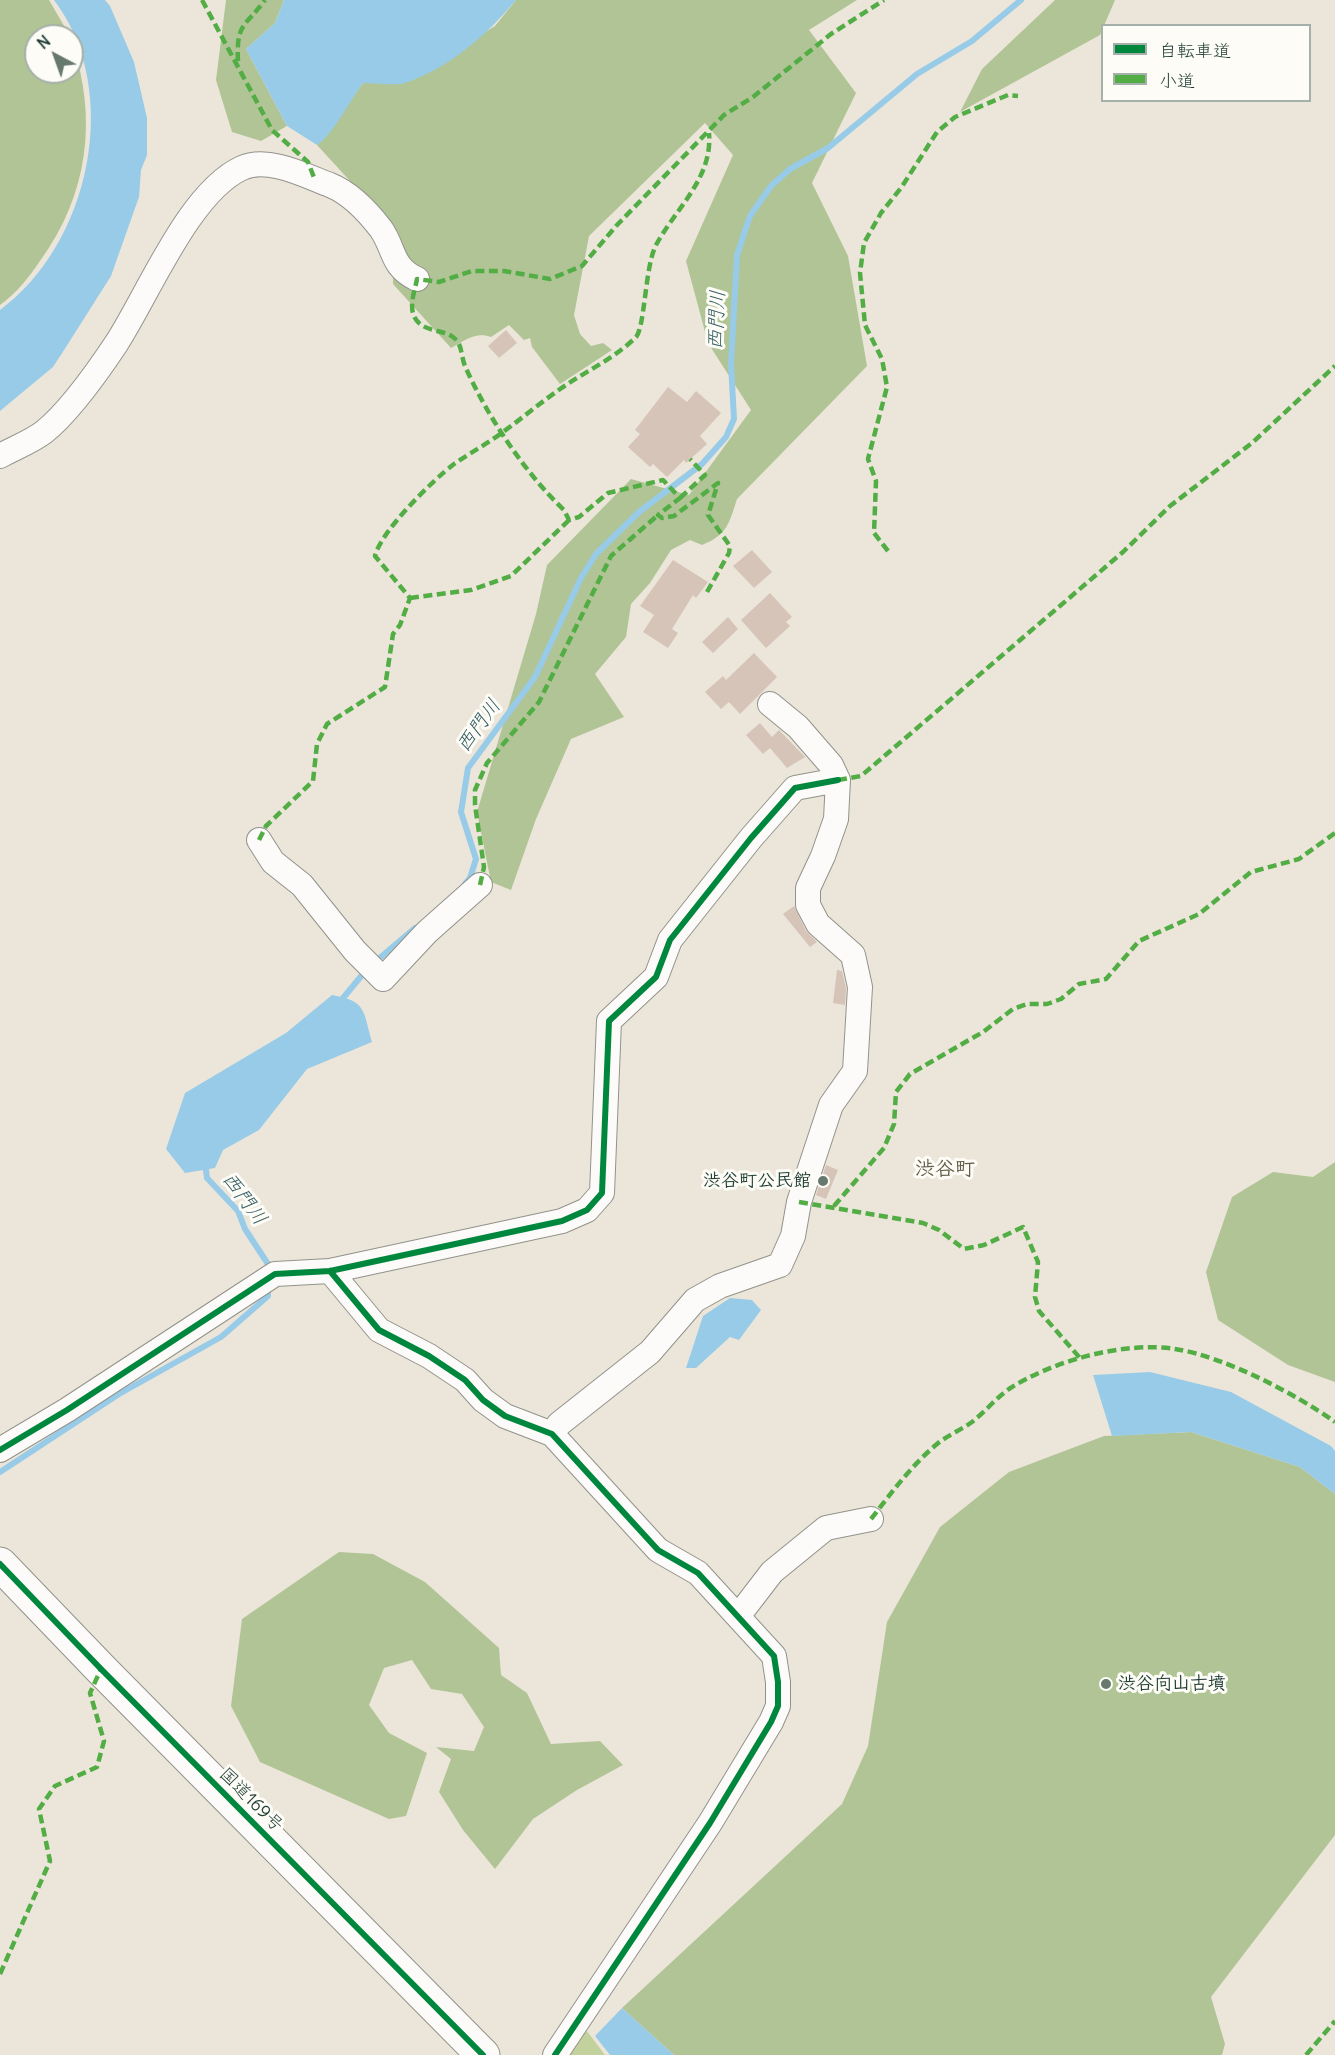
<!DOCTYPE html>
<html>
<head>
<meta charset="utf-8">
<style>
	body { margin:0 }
	#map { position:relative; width:1335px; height:2055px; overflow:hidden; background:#ece6da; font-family:Delius,"Klee One",sans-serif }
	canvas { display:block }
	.legend { position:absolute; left:1101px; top:24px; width:210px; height:78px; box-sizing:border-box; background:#fdfcf7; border:2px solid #a4b0a9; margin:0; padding:8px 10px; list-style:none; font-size:18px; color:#1f3d34 }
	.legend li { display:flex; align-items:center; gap:12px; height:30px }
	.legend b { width:30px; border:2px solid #a4b0a9 }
	.north { position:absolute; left:24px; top:24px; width:60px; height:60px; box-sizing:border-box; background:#fdfcf7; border:2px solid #a4b0a9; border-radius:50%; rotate:319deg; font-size:16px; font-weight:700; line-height:24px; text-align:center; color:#1f3d34 }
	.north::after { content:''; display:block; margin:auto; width:21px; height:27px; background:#67786e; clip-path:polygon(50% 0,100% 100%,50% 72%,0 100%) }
</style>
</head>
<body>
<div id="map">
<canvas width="1335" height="2055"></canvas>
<ul class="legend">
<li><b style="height:8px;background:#00873e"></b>自転車道</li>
<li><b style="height:8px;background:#52ad45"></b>小道</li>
</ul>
<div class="north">N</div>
</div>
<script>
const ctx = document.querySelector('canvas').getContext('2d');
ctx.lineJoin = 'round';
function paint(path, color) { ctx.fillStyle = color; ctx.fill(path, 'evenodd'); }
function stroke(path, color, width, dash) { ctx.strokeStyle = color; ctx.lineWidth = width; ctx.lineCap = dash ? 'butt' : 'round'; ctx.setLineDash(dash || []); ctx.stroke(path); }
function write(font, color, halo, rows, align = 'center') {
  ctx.font = font + ' Delius,"Klee One",sans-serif'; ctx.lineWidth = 6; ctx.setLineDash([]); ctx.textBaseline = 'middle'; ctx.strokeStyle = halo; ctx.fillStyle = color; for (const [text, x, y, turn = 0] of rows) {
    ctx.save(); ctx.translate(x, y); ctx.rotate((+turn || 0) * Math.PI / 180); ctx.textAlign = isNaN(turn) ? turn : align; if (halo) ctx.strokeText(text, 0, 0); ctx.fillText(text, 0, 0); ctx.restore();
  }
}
paint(new Path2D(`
	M587,2031L605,2055H565Z`), '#c3d29d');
paint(new Path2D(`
	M0,0H49L70,36H36V72H72V42C98,119 88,195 40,261C29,277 17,293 0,305Z
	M226,0H284L275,23L246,49L287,126L261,141L232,132L216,80Z
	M516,0H857L809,30L856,93L812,183L848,256L867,366L737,499C729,524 727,535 702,545L690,540L671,550L650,583L631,604L626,637L595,674L624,717L571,739L536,819L511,890L491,882L477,812L536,614L547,565L631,479L689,495L751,410L708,343L686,261L733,155L705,123L589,236L574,315L580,334L591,346L603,343L612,350L560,384L532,347L530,338L524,340L509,325L491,337C476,331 464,341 451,348L393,284V228L317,145L363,83H403L495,26Z
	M1055,0H1115L1100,35L960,112L982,69Z
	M1335,1162V1382L1288,1365L1218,1320L1206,1272L1232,1197L1273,1172L1313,1177Z
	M1191,1432L1300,1467L1335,1494V1835L1211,1997L1225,2044L1222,2055H674L622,2008L842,1804L868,1746L887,1622L940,1527L1009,1472L1104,1436Z
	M339,1552L373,1554L425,1582L499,1648L501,1675L527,1693L551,1744L600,1741L623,1765L577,1790L533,1819L495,1869L463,1830L439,1792L451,1759L436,1747L474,1751L484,1727L462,1694L431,1689L412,1660L384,1668L369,1705L389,1733L427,1753L406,1816L389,1819L260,1762L231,1706L242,1619Z`), '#b1c496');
paint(new Path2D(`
	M54,0H105L110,6L134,62L147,118V155L141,170L139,197L111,276L66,347L53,367L0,411V310C90,244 123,91 54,0Z
	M284,0H516C487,35 449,68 405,83C393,86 376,83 363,83C350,100 333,135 317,145L287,126L246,49L275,23Z
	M332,995C367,1001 363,1011 372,1042L307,1069L259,1130L223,1150L215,1168L185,1173L166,1149L185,1093L286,1033Z
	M730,1298L752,1300L761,1310L739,1340L730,1337L696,1368H686L703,1316Z
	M1150,1372L1231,1392L1331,1446L1335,1451V1494L1300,1467L1191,1432L1112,1436L1093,1375Z
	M622,2008L674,2055H610L595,2036Z`), '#98cbe7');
stroke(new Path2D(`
	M465,884L470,878L476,859L461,812L468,768L535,677L581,578L596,554L639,512L702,464L726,437L734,419L731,364L737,255L750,216L771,186L790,169L828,148L917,74L972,41L1021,0
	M375,962L415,928
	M339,1003L367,969
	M205,1163L207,1178L238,1211L245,1229L268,1264V1271
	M0,1472L119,1394L221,1337L268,1296V1287`), '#98cbe7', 6);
paint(new Path2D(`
	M506,330L517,343L499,358L488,346Z
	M668,387L687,402L696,391L721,413L700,436L707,444L686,463L684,460L667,477L653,464L650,467L628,447L640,434L635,430Z
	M752,550L772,572L754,588L733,566Z
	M673,560L708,582L696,598L693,595L672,629L678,633L668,648L643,632L654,615L640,606Z
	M770,593L792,617L786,622L790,626L766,648L741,620Z
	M728,617L738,629L713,653L702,642Z
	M754,653L777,677L740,714L729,702L721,709L705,692L723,676L726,680Z
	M760,723L772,737L779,730L805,757L787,768L770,748L763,754L746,735Z
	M794,906L806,931L817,942L810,947L783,914Z
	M837,970L842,971L846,988L845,1005L833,1003Z
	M826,1165L838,1170L826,1199L816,1195Z`), '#d5c4b7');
const minor = new Path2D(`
	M0,456C14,448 31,442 44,432C69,412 98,371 116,344C148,295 189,192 242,168C268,156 306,176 330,185C350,193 368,212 381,229C395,249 391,267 417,279
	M259,840L273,862L302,885L355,951L383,979L427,932L480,885
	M330,1271L379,1330L429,1356L465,1380L483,1400L505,1416L552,1434L658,1550L698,1573L774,1656L778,1682V1706L771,1722L710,1823L555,2055
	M552,1434L559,1424L650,1352L695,1300L720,1286L780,1265L793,1236L799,1202L831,1105L855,1071L860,987L853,955L818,924L808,905V888L823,856L836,819L838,780L831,765L798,727L770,704
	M0,1450L67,1410L275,1274L330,1271L562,1221L587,1210L602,1193L609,1021L656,977L670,940L751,838L795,788L838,780
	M739,1615L772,1572L826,1528L871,1519`);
const highway = new Path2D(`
	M0,1564L101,1669L483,2055`);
stroke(minor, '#91938b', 26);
stroke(highway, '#91938b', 35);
stroke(minor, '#fcfbf9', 24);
stroke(highway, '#fcfbf9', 33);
stroke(new Path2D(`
	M202,0L272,130L308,162L315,180
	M238,61C236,23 245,27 265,0
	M680,498L705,475L690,459
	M888,551L874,533L876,481L868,459L887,387L882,359L865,325L860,273L864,243L881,213L901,188L937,132L955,117L1008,95L1018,96
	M707,592L729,553L730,546L708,515L718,483L674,516L662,518L658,515L680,498L663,480L608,493L579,517L569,520L564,510C525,473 487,416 465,366C462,359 462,351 459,344C450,326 423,336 414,316C409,305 415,290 417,279L439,282L472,271H504L550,279L582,266L617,225L724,115L753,97L831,34L884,0
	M410,598L471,590L511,576L569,520
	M838,780L861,776L1123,552L1170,506L1252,443L1335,366
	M259,840L266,826L313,781L317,744L327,724L385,687L393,634L400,625L410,598L375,556C381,531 432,481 454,464C470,453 487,444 503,432C525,416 546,398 569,383C591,369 617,356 636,337C645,327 645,266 656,245C676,208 713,178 709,133
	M480,885L484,867L475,805V790L487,763L539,702L611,556L658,515
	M799,1202L923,1223L939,1230L964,1249L984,1245L1023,1227L1038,1262L1035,1297L1039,1311L1080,1358
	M834,1206L884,1148L894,1124L896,1092L910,1074L983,1032L1013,1009L1027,1004H1047L1061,999L1079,984L1106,979L1139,941L1199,914L1251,872L1299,859L1335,833
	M871,1519C892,1492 911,1466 937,1444C948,1435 961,1430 972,1422C985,1412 996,1398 1009,1389C1052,1361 1124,1341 1175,1349C1223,1356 1296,1394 1335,1422
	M0,1974L50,1861L39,1809L55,1786L97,1767L104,1741L90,1693L101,1669
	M1306,2055L1335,2021`), '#52ad45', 4.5, [9, 4.5]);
stroke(new Path2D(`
	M330,1271L379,1330L429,1356L465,1380L483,1400L505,1416L552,1434L658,1550L698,1573L774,1656L778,1682V1706L771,1722L710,1823L555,2055
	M0,1450L67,1410L275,1274L330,1271L562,1221L587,1210L602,1193L609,1021L656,977L670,940L751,838L795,788L838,780
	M0,1564L101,1669L483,2055`), '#00873e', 6);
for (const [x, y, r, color] of [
	[823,1181,6,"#67786e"],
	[1106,1684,6,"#67786e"]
]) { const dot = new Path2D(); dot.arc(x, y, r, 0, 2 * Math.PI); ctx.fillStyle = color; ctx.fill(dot); stroke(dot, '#fdfcf7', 2); }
write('bold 18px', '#1f3d34', '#fdfcf7', [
	["渋谷町公民館",811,1181],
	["渋谷向山古墳",1118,1684,"left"]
], 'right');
write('18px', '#1f3d34', '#fdfcf7', [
	["国道169号",251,1800,45]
]);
write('italic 20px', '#345e62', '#fdfcf7', [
	["西門川",717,320,-87],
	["西門川",479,726,-54],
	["西門川",244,1199,53]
]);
write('bold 20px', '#655e4b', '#fdfcf7', [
	["渋谷町",945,1169]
]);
</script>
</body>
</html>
